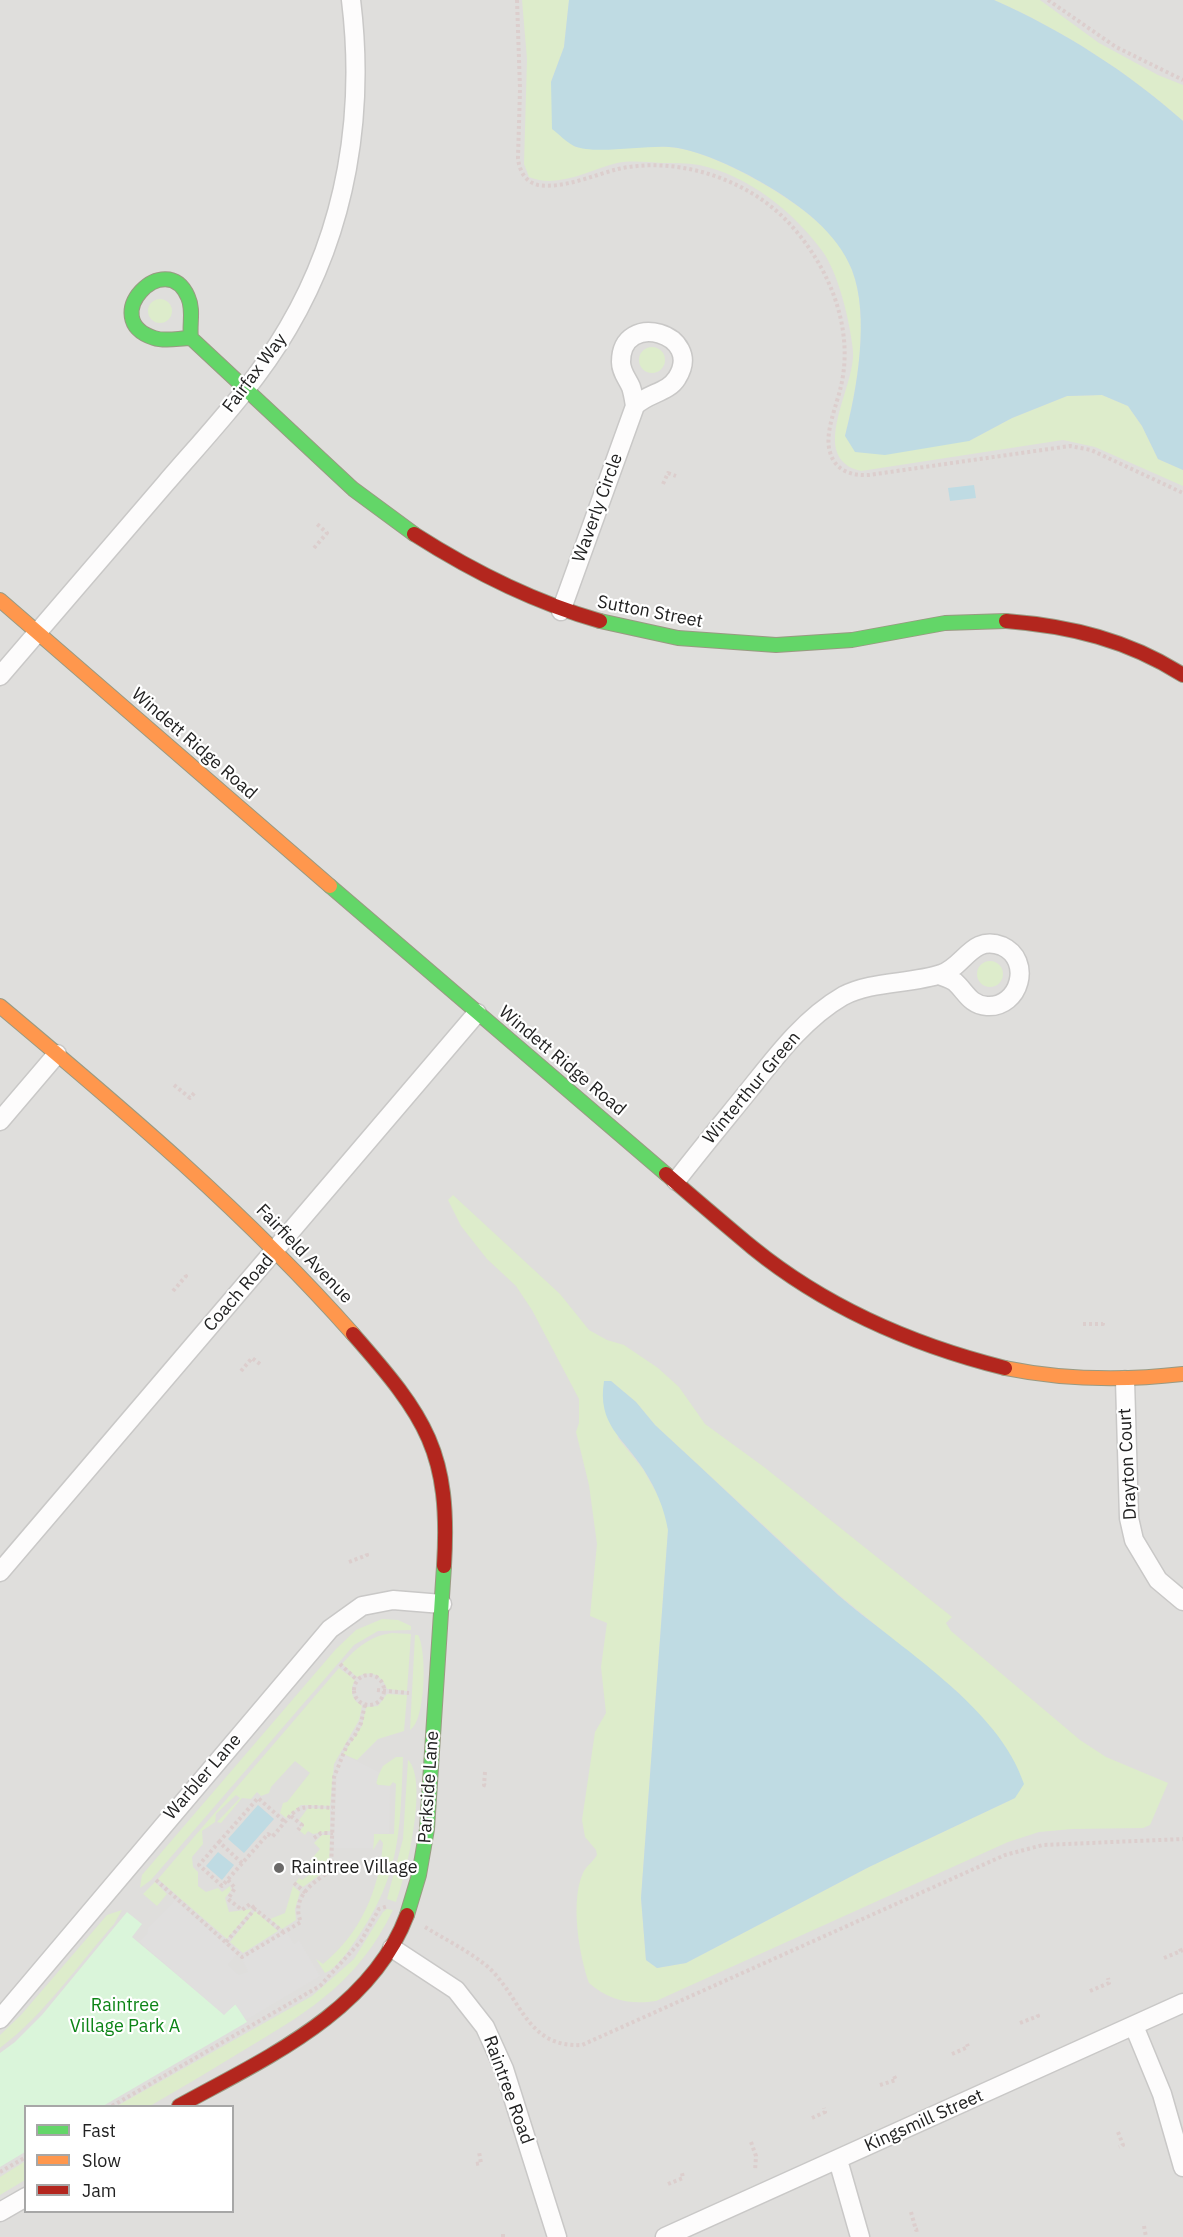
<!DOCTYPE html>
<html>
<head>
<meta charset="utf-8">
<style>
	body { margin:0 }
	#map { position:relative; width:1183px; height:2237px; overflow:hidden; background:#f0eeeb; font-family:"IBM Plex Sans",sans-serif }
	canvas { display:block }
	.legend { position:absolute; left:24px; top:2105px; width:210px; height:108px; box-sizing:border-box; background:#fff; border:2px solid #a7a7a7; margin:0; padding:8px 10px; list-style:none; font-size:18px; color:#222 }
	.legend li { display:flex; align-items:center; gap:12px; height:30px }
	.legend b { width:30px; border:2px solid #a7a7a7 }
</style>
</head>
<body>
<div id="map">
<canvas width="1183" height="2237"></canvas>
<ul class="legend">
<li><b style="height:8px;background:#63d668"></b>Fast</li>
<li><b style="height:8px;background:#ff974d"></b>Slow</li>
<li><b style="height:8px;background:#b3261e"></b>Jam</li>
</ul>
</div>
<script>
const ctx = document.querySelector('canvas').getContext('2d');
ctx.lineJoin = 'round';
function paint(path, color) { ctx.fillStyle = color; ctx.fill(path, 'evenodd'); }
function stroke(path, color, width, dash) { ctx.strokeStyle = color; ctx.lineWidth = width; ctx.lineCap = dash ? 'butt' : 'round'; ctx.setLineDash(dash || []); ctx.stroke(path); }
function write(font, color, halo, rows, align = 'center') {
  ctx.font = font + ' "IBM Plex Sans",sans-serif'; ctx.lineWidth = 4.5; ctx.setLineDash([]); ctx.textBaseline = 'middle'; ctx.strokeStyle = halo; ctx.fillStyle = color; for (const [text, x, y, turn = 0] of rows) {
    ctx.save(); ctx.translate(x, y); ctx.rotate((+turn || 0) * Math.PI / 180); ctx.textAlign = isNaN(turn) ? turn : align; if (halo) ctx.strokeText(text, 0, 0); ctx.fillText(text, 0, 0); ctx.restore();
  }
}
paint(new Path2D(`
	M0,0H1183V2237H0ZM26,2106H232V2212H26Z`), '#dfdedc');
paint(new Path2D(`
	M522,0H569L564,47L551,82L575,147C607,149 639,144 670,147C701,150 740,170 767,186C800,206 838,232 852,270C870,317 857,389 845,436L969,441L1012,418L1067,396L1102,395L1128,406L1142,426L1158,459L1183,470V486L1095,447L1063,440L861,471C806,458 856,387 853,351C850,322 839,275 823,252C794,212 748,175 699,165C687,163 674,163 662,163C648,162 631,160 617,163C589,170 558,189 529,177L524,164L527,59Z
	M994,0H1040L1099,43L1158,75L1183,85V121C1128,72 1062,30 994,0Z
	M148 311a12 12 0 1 1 24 0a12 12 0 1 1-24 0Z
	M639 360a13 13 0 1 1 26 0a13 13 0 1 1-26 0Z
	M977 974a13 13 0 1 1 26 0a13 13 0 1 1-26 0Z
	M453,1195L560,1294L589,1330L607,1340L624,1345L658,1368L679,1387L705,1424L764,1467L952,1617L946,1623L951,1631L1080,1740L1106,1757L1168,1783L1150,1825L1143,1828L1072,1829L1039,1832L1008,1842L656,2001C629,2005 609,2000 589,1983C579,1955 570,1901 583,1873C586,1866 593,1862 597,1855L596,1850L585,1837L582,1820L595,1732L606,1713L601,1667L607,1623L590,1616L597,1544L589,1485L576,1432L579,1423V1399L532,1310L516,1286L487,1259L461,1226L448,1200ZM611,1381L636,1402L655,1425L839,1595L960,1694L1015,1798L869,1867L686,1963L657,1968L646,1960L641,1898L668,1530L665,1512L657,1494L643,1469L618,1438Z
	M382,1619L398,1620L411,1626V1630L378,1631L354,1645L151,1880L140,1888L142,1875L336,1649L356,1630Z
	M392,1633L411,1634L407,1691L387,1689C382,1675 371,1669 357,1677L342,1664C356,1648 370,1636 392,1633Z
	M415,1635H418C427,1650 426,1721 410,1730Z
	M339,1668L355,1680C349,1691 352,1700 362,1706L359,1720L334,1764L330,1806L301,1805L286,1818L280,1813L283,1803L287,1802L310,1773L295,1761L271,1787L269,1793L261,1796L257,1792L251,1799L242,1798L221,1823L217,1822L240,1798L236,1795L216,1814L215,1822L202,1831L203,1844L192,1857L193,1867L198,1872V1886L206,1892L218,1888L222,1892L230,1886L231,1890L225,1898L229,1912L252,1909L227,1939L158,1879Z
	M387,1694L407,1695L404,1731L378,1739L357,1760L343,1754L362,1726L366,1707L378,1706Z
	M396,1757H403C400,1835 400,1878 353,1944C346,1954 335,1969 325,1973L316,1959L323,1964C361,1933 379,1890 383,1843L380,1839L373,1850L374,1834H394L396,1784L393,1782L390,1786L378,1785L375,1782L383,1766Z
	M408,1760C429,1780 406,1876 396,1902L387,1899L403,1839Z
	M308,1808L330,1809V1831L313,1834L308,1831L305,1835L300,1831L304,1825L299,1820Z
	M322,1835H330L329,1868L303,1887L296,1882L299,1878L302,1880L312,1873L314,1866L309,1862L320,1849L314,1843Z
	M155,1882L167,1894L157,1906L143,1894Z
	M293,1886L300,1892L295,1909L296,1920L282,1929L270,1919L285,1913Z
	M387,1909L393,1910C359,1980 313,2009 249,2047C216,2067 183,2087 150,2106H117L312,1996L354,1959L383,1912Z
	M122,1910L114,1924C78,1965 44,2015 0,2048V2035L21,2015L107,1915Z
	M255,1911L278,1931L243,1953L230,1942Z
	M24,2162L25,2180L0,2195V2177Z`), '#ddeccb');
paint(new Path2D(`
	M127,1912L142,1924L132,1937L224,2014L236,2004L247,2022L103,2106H26L25,2152L0,2167V2053L15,2042L42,2015Z`), '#daf5da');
paint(new Path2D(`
	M343,1754L379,1772L376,1785L390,1786L389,1833L374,1834L373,1848H334L337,1771Z
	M175,1900L237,1954L228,1965L239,1975L248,1972L242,1958L286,1931L294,1944L299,1940L320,1976L246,2020L235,2004L224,2015L139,1942L148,1932V1928Z`), '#e0dfde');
paint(new Path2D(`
	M569,0H994C1062,30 1128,72 1183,121V470L1158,459L1142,426L1128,406L1102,395L1067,396L1012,418L969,441L885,455L855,452L845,436C857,390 870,316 852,270C837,232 800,205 766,185C741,170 699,149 669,147C645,145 594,155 574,146C566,142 559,134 552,129L551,82L564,47Z
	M974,485L976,498L950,501L948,488Z
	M604,1381H611L636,1402L655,1425C716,1481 776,1539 838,1595C897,1646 1000,1708 1024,1784L1015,1798L869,1867L686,1963L657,1968L646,1960L641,1898L668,1530C664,1508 656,1489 644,1470C623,1437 597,1425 604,1381Z
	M258,1805L274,1819L244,1853L228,1839Z
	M218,1852L234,1865L222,1880L206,1866Z`), '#bfdbe3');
const street = new Path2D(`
	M561,611L635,406C647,393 668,393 677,378C705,334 621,309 621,362C621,372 627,378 631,387C633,393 634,400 635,406
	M0,676C55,612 110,548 165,484C208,434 255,385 288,328C347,228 365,113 351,0
	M0,1121L57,1054
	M676,1181C700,1150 725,1120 750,1089C777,1055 805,1018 843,996C871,981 911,984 941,974C964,967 972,934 1002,946C1033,960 1020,1008 987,1006C970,1005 966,992 955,982C951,979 944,977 939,975
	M1125,1380L1129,1518L1134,1540L1158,1580L1183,1601
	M0,1572L477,1013
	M392,1948L456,1990L485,2027L504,2069L557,2237
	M0,2019L330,1629L362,1606L393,1600L442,1604
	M1134,2026L1162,2094L1183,2167
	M838,2160L860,2237
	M0,2212L26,2197
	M665,2237L1183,2003`);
const fast = new Path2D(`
	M191,338C179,338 166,342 154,338C96,319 166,246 188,297C194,310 189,325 191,338L353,489L414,534
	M600,621L678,638L776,645L852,640L945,623L1006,621
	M330,886L666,1174
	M407,1915L419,1875L427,1829L444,1566`);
const slow = new Path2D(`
	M0,600L330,886
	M0,1006C124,1110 246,1213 353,1334
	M1005,1368C1064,1380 1123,1381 1183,1374`);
const jam = new Path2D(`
	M414,534C472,571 533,602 600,621
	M1006,621C1070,626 1128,640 1183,675
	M666,1174C695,1199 724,1224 753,1248C827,1308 913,1345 1005,1368
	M353,1334C426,1417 451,1452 444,1566
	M179,2106C264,2059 371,2012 407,1915`);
stroke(street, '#c9c8c7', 21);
stroke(fast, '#999a82', 16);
stroke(slow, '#999a82', 16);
stroke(jam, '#999a82', 16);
stroke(new Path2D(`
	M517,0L520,89L518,158C519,170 525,182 538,185C563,189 594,175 618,169C676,156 745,178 786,220C827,262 855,326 841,386C837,405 824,433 830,452C835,471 852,476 869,475L1070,446L1091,450L1183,493
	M1048,0L1116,47L1183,80
	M663,484L668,473L676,476
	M314,548L327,533L316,523
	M174,1085L190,1098L196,1091
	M173,1291L186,1276L184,1275
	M1083,1324H1103V1322
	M241,1371L252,1358L260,1364
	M349,1562L367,1555L366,1552
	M340,1664L357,1680
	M354 1690a15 15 0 1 1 30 0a15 15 0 1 1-30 0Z
	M377,1690L409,1693
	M485,1772L484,1785L487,1786
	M291,1816L302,1825L298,1830
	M314,1838L321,1833H333
	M219,1842L258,1798L285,1822
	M242,1863L219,1842L199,1865L222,1886L268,1834L272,1837C299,1807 291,1805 333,1808
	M156,1880L242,1957L301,1922C290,1898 314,1881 331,1871L334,1777L347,1745L355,1735L361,1723L365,1705
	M228,1880L235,1888L228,1899L242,1910L250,1904L255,1909
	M294,1883L306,1893
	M425,1927C446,1940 469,1951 488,1967C522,1998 526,2048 582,2045L1005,1855L1043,1845L1183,1839
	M226,1942L255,1909L283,1932
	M1164,1958L1181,1951L1179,1946
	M1090,1991L1109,1983L1108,1978
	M1020,2023L1038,2016L1036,2012
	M952,2054L968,2047L967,2044
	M880,2085L896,2080L894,2076
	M112,2106L320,1986L361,1941L379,1909L388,1906
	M812,2118L825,2112L824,2108
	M1118,2132L1123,2145L1119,2147
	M751,2142L756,2156L755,2171
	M476,2164L481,2163L479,2152
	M0,2172L26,2157
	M668,2184L683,2178L682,2173
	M911,2212L916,2230L921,2229
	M1144,2226L1146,2237
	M503,2234V2237`), '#dccecd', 4, [3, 3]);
stroke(street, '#fdfcfc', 18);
stroke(fast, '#63d668', 14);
stroke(slow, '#ff974d', 14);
stroke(jam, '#b3261e', 14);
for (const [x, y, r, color] of [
	[279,1868,6,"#6a6968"]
]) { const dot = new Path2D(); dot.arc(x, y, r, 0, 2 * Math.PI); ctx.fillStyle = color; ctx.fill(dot); stroke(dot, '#fff', 2); }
write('18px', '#222', '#fff', [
	["Fairfax Way",255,373,-53],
	["Waverly Circle",598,508,-70],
	["Sutton Street",650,612,11],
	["Windett Ridge Road",194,744,41],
	["Windett Ridge Road",562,1061,40],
	["Winterthur Green",752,1088,-50],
	["Fairfield Avenue",304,1254,46],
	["Coach Road",239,1293,-49],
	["Drayton Court",1128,1464,-93],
	["Warbler Lane",203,1777,-49],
	["Parkside Lane",429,1787,-86],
	["Raintree Road",508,2090,70],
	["Kingsmill Street",924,2121,-24]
]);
write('18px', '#222', '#fff', [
	["Raintree Village",291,1868]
], 'left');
write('18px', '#0c8416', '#fff', [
	["Raintree",125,2006],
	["Village Park A",125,2027]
]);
</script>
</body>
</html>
